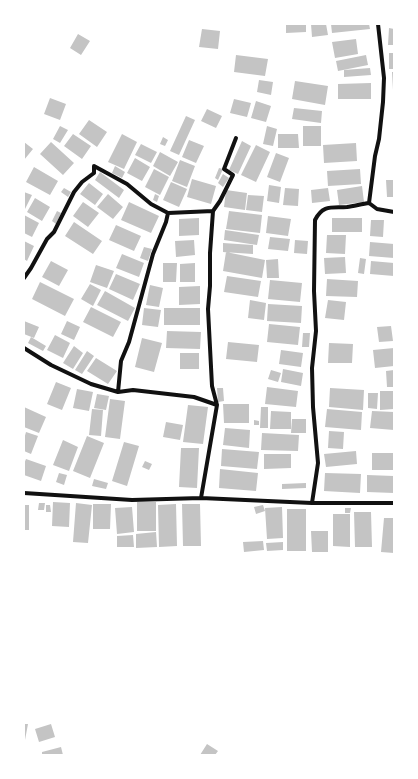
<!DOCTYPE html>
<html>
<head>
<meta charset="utf-8">
<style>
	body { margin:0 }
	#map { position:relative; width:418px; height:779px; overflow:hidden; background:#fff; font-family:Ubuntu,sans-serif }
	canvas { display:block }
	.frame { position:absolute; inset:0; border:25px solid #fff; pointer-events:none }
</style>
</head>
<body>
<div id="map">
<canvas width="418" height="779"></canvas>
<div class="frame"></div>
</div>
<script>
const ctx = document.querySelector('canvas').getContext('2d');
ctx.lineJoin = 'round';
function paint(path, color) { ctx.fillStyle = color; ctx.fill(path, 'evenodd'); }
function stroke(path, color, width, dash) { ctx.strokeStyle = color; ctx.lineWidth = width; ctx.lineCap = dash ? 'butt' : 'round'; ctx.setLineDash(dash || []); ctx.stroke(path); }
paint(new Path2D(`
	M286,24H306V32L286,33Z
	M311,24H326L328,35L312,37Z
	M331,24H369L370,29L332,33Z
	M389,28L394,29V45H388Z
	M202,29L220,31L218,49L199,47Z
	M78,34L90,41L81,55L70,48Z
	M356,39L358,54L335,58L332,42Z
	M389,53H394V69H389Z
	M236,55L268,59L265,76L234,72Z
	M366,55L368,65L338,71L336,61Z
	M370,68L371,75L344,77V70Z
	M392,72H394V90H393Z
	M259,80L273,82L271,95L257,92Z
	M295,81L328,86L325,105L292,99Z
	M371,83V99H338V84Z
	M50,98L66,104L60,120L44,114Z
	M234,99L251,103L247,117L230,113Z
	M256,101L271,106L266,122L251,118Z
	M294,108L322,111L321,123L292,119Z
	M207,109L222,116L216,128L201,121Z
	M186,116L195,120L179,155L170,151Z
	M89,120L107,132L97,147L79,134Z
	M60,126L68,130L60,143L53,139Z
	M267,126L277,129L273,146L263,144Z
	M303,126H321V146H303Z
	M73,134L91,146L82,159L64,146Z
	M122,134L137,142L124,169L108,162Z
	M278,134H298L299,148H278Z
	M163,137L168,140L165,146L160,144Z
	M189,140L204,146L196,163L182,157Z
	M242,141L251,146L238,174L229,170Z
	M24,142L33,149L24,160Z
	M51,142L74,163L63,175L40,154Z
	M356,143L357,161L324,163L323,145Z
	M141,144L157,152L151,163L135,155Z
	M256,145L270,152L256,182L241,175Z
	M160,152L178,162L170,176L153,166Z
	M276,153L289,158L280,182L267,177Z
	M135,158L150,167L142,181L127,173Z
	M180,160L195,166L187,187L172,181Z
	M115,166L125,172L122,178L112,173Z
	M34,167L58,181L50,195L26,182Z
	M219,168L223,169L218,180L215,178Z
	M154,169L169,177L160,195L145,187Z
	M360,169L361,184L328,186L327,171Z
	M100,172L124,190L119,198L95,180Z
	M223,174L229,178L223,187L218,183Z
	M192,179L216,186L211,204L187,197Z
	M386,180H394V197H387Z
	M171,182L187,189L179,207L163,200Z
	M89,183L103,194L95,205L80,194Z
	M269,185L281,187L279,203L267,201Z
	M362,186L364,202L339,205L337,190Z
	M64,188L71,192L68,197L61,192Z
	M285,188L299,189L298,206L283,205Z
	M328,188L330,201L312,203L311,190Z
	M226,190L247,193L245,210L224,207Z
	M24,192L32,195L24,211Z
	M108,194L123,207L113,219L97,207Z
	M155,194L159,196L157,202L153,200Z
	M248,195L264,196L262,212L246,210Z
	M35,198L50,207L42,221L27,212Z
	M83,202L99,213L88,227L73,216Z
	M129,202L159,216L151,233L121,220Z
	M57,211L61,213L56,224L52,221Z
	M229,211L262,215L260,233L226,229Z
	M24,215L39,223L32,237L24,233Z
	M268,216L291,219L288,236L266,233Z
	M199,218V235L179,236V219Z
	M332,218H362V232H332Z
	M371,220H384L383,237L370,236Z
	M74,222L102,241L93,254L65,236Z
	M116,225L141,236L134,251L109,240Z
	M225,230L259,235L257,245L224,240Z
	M327,235H346L345,254L326,253Z
	M270,237L290,239L288,251L268,249Z
	M194,240L195,255L176,257L175,241Z
	M295,240L308,241L307,254L294,253Z
	M24,241L34,246L27,261L24,259Z
	M370,242L394,244V258L369,256Z
	M223,243L253,245V254L223,252Z
	M144,247L152,249L148,261L140,258Z
	M226,252L265,260L262,278L223,271Z
	M122,254L144,263L139,277L116,268Z
	M345,257L346,273L325,274L324,258Z
	M360,258L366,259L364,274L358,273Z
	M278,259L279,278H267L266,260Z
	M51,261L68,270L59,286L42,277Z
	M371,261L394,263V276L370,274Z
	M163,263H177L176,282H163Z
	M195,263V282H180V264Z
	M96,265L114,271L107,288L90,282Z
	M116,274L140,284L133,300L109,289Z
	M227,276L261,281L258,297L224,292Z
	M327,279L358,281L357,297L326,296Z
	M270,280L302,283L300,302L268,299Z
	M40,282L74,299L65,316L32,299Z
	M90,284L101,290L93,306L81,299Z
	M150,285L163,288L159,307L146,305Z
	M200,286V304L179,305V287Z
	M105,291L135,308L128,321L97,305Z
	M250,300L266,303L264,320L248,318Z
	M328,300L346,302L344,320L325,318Z
	M268,304L302,306L301,323L267,321Z
	M91,307L121,322L113,337L83,322Z
	M144,308L161,310L158,327L142,325Z
	M164,308H200V325H164Z
	M24,321L39,327L34,338L24,334Z
	M67,321L80,327L74,340L61,334Z
	M269,324L300,327L298,345L267,342Z
	M391,326L393,341L379,342L377,327Z
	M167,331L201,332L200,349L166,348Z
	M303,333H310L309,347H302Z
	M55,335L70,343L63,358L47,350Z
	M31,337L46,346L43,351L28,343Z
	M142,338L162,343L154,372L135,367Z
	M228,342L259,345L257,362L226,359Z
	M329,343L353,344L352,363H328Z
	M74,346L83,353L73,369L63,363Z
	M394,348V366L375,368L373,350Z
	M281,350L303,353L301,367L279,364Z
	M87,351L94,356L82,374L75,370Z
	M180,353H199V369H180Z
	M96,358L117,371L108,384L87,371Z
	M283,369L303,373L301,386L281,382Z
	M271,370L281,373L278,382L268,379Z
	M394,370V387H387L386,371Z
	M56,382L71,388L62,410L47,404Z
	M267,387L298,391L296,407L265,404Z
	M217,388H223L224,401L218,402Z
	M330,388L364,390L363,410L329,407Z
	M77,389L93,392L89,411L73,408Z
	M380,391H394V409L380,410Z
	M368,393H378L377,409L368,408Z
	M97,394L109,396L106,410L94,408Z
	M110,399L125,401L120,439L105,437Z
	M223,404H249V423H224Z
	M188,405L208,407L203,444L183,442Z
	M24,407L46,417L39,433L24,427Z
	M261,407H268V428H260Z
	M92,409L103,410L101,436L89,435Z
	M327,409L362,412L361,430L325,427Z
	M271,411L291,412V429H270Z
	M372,411L394,412V430L370,428Z
	M292,419H306V433H291Z
	M254,420L259,421V425H254Z
	M166,422L183,425L180,440L163,437Z
	M225,428L250,430L249,448L223,445Z
	M329,431L344,432L343,449L328,448Z
	M26,432L38,436L31,454L24,451V439Z
	M262,433L299,435L298,451L261,450Z
	M87,436L104,443L90,478L73,471Z
	M63,440L78,447L69,471L53,465Z
	M124,442L139,446L127,486L112,481Z
	M181,448H199L197,488L179,487Z
	M222,449L259,452L257,469L221,466Z
	M356,451L357,464L326,467L324,454Z
	M372,453H394V470H372Z
	M264,454H291V468L264,469Z
	M26,459L46,466L41,481L24,475V464Z
	M145,461L152,464L149,470L142,467Z
	M220,469L258,473L256,491L219,488Z
	M59,473L67,475L64,485L56,482Z
	M325,473L361,474L360,493L324,491Z
	M367,475L394,476V493L367,492Z
	M94,479L108,483L106,489L92,486Z
	M306,483V488L282,489V484Z
	M53,502L70,503L69,527L52,526Z
	M137,502H156V531H137Z
	M39,503H45L44,510H38Z
	M76,503L92,505L88,543L73,542Z
	M93,504H111L110,529H93Z
	M176,504L177,546L159,547L158,505Z
	M182,504H200L201,546H183Z
	M24,505H29V530H24Z
	M46,505H50L51,512H46Z
	M263,505L265,511L256,514L254,507Z
	M132,507L134,532L117,534L115,508Z
	M282,507L283,538L267,539L265,508Z
	M345,508H351L350,513H345Z
	M287,509H306V551H287Z
	M354,512H371L372,547H355Z
	M333,514H350V547L333,546Z
	M384,518H394V553L381,552Z
	M311,531H328V552H312Z
	M156,532L157,547L136,548V534Z
	M133,535L134,547H117V536Z
	M263,541L264,550L244,552L243,542Z
	M283,542V550L267,551L266,543Z
	M24,724H28L25,740H24Z
	M51,724L55,737L39,742L35,729Z
	M207,744L218,751L215,755H200Z
	M61,747L63,755H42V752Z`), '#c4c4c4');
stroke(new Path2D(`
	M369,203L375,156L379,139L383,102L384,78L378,24
	M24,278L31,268L47,239L54,232L74,192L82,182L94,173V166L127,184L151,204L168,213L213,211
	M24,348L51,365L91,384L118,392L133,390L194,397L217,405
	M118,392L121,361L129,342L153,254L166,222L168,213
	M24,493L132,500L201,498L312,503H394
	M201,498L217,405L212,386L208,309L210,286V253L213,211L220,201L233,175L224,169L236,138
	M312,503L318,463L313,407L312,368L316,331L314,291L315,220C323,204 332,208 347,207C354,206 362,204 369,203L377,209L394,212`), '#111', 4);
</script>
</body>
</html>
